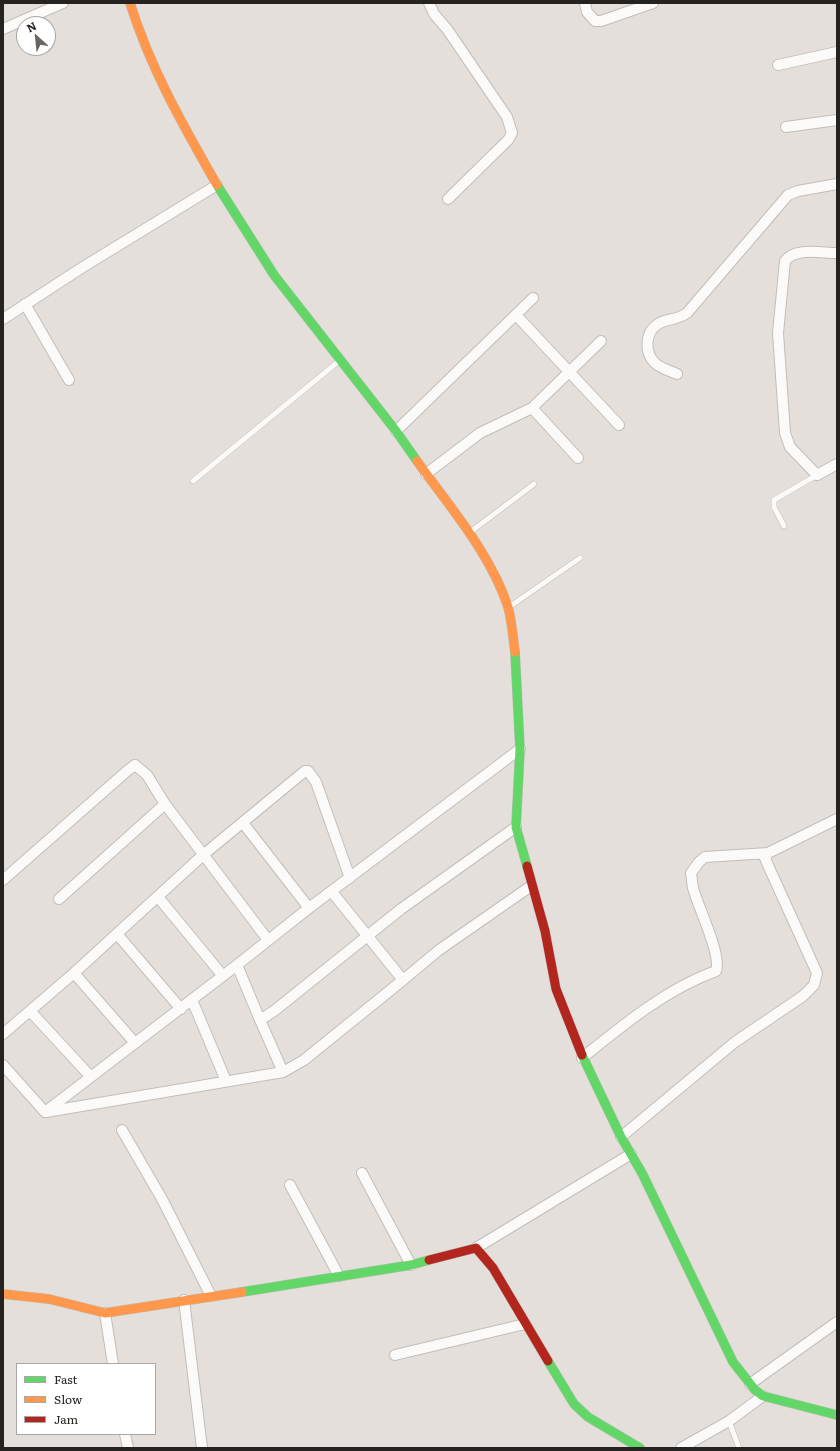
<!DOCTYPE html>
<html>
<head>
<meta charset="utf-8">
<style>
	body { margin:0 }
	#map { position:relative; width:840px; height:1451px; overflow:hidden; background:#e4dfda; font-family:Literata,serif }
	canvas { display:block }
	.frame { position:absolute; inset:0; border:4px solid #25221f; pointer-events:none }
	.legend { position:absolute; left:16px; top:1363px; width:140px; height:72px; box-sizing:border-box; background:#fff; border:1px solid #a8a7a5; margin:0; padding:5px 7px; list-style:none; font-size:12px; color:#25221f }
	.legend li { display:flex; align-items:center; gap:8px; height:20px }
	.legend b { width:20px; border:1px solid #a8a7a5 }
	.north { position:absolute; left:16px; top:16px; width:40px; height:40px; box-sizing:border-box; background:#fff; border:1px solid #a8a7a5; border-radius:50%; rotate:333deg; font-size:11px; font-weight:700; line-height:16px; text-align:center; color:#25221f }
	.north::after { content:''; display:block; margin:auto; width:14px; height:18px; background:#686460; clip-path:polygon(50% 0,100% 100%,50% 72%,0 100%) }
</style>
</head>
<body>
<div id="map">
<canvas width="840" height="1451"></canvas>
<div class="frame"></div>
<ul class="legend">
<li><b style="height:5px;background:#63d668"></b>Fast</li>
<li><b style="height:5px;background:#ff974d"></b>Slow</li>
<li><b style="height:5px;background:#b3261e"></b>Jam</li>
</ul>
<div class="north">N</div>
</div>
<script>
const ctx = document.querySelector('canvas').getContext('2d');
ctx.lineJoin = 'round';
function stroke(path, color, width, dash) { ctx.strokeStyle = color; ctx.lineWidth = width; ctx.lineCap = dash ? 'butt' : 'round'; ctx.setLineDash(dash || []); ctx.stroke(path); }
const lane = new Path2D(`
	M193,481L339,361
	M784,526L774,507V500L817,475
	M469,533L534,484
	M509,607L580,558
	M729,1421L739,1448`);
const street = new Path2D(`
	M429,3L434,14L447,29L507,117L512,133L508,140L448,199
	M585,3L587,12L595,21H601L653,3
	M3,29L63,3
	M778,65L837,52
	M786,127L837,120
	M837,253C821,253 795,247 785,261L778,333L785,433L790,447L817,475L837,464
	M25,304L69,380
	M516,315L619,425
	M3,319L83,267L217,185
	M677,374C670,371 660,368 655,363C644,352 645,332 658,324C667,318 676,321 687,313L788,195L798,191L837,184
	M532,408L578,458
	M396,431L533,298
	M426,474L480,433L532,408L601,341
	M243,823L309,908
	M3,880L127,771L135,765L147,775L165,804
	M332,892L403,980L439,950L531,886
	M158,897L223,976
	M59,899L165,804L268,940
	M117,934L181,1009
	M237,965L260,1020L274,1011L401,909L516,827
	M74,973L135,1043
	M192,1000L226,1081
	M31,1012L90,1076
	M260,1020L283,1072
	M3,1034L74,973L203,855L305,771H308L316,782L350,878
	M582,1058C623,1025 666,989 716,971C722,955 698,907 693,888C692,883 692,878 691,873L699,862L705,857L768,853L837,819
	M3,1065L45,1112
	M45,1112L237,965L309,908L520,749
	M46,1112L283,1072L304,1060L403,980
	M122,1130L162,1199L211,1296
	M621,1137L735,1042L803,996L814,985L817,973L767,863L765,858L768,853
	M362,1173L411,1265
	M290,1185L339,1276
	M476,1248L631,1154
	M184,1300L202,1448
	M105,1313L113,1364
	M395,1355L525,1324
	M750,1384L837,1322
	M125,1434L128,1448
	M681,1448L729,1421L763,1396`);
const fast = new Path2D(`
	M217,185L274,275L396,431L417,461
	M515,652L520,749L516,827L527,866
	M582,1055L621,1137L642,1173L733,1362L755,1390L763,1396L837,1415
	M242,1292L411,1265L429,1260
	M548,1361L574,1404L588,1417L640,1448`);
const slow = new Path2D(`
	M130,3C151,70 183,125 217,185
	M417,461C449,506 491,554 508,607C512,621 513,638 515,652
	M3,1294L49,1299L105,1313L242,1292`);
const jam = new Path2D(`
	M527,866L545,931L556,989L582,1055
	M429,1260L476,1248L493,1268L548,1361`);
stroke(lane, '#c1beba', 6);
stroke(street, '#c1beba', 12);
stroke(fast, '#c1beba', 10);
stroke(slow, '#c1beba', 10);
stroke(jam, '#c1beba', 10);
stroke(lane, '#fbfaf9', 5);
stroke(street, '#fbfaf9', 10);
stroke(fast, '#63d668', 9);
stroke(slow, '#ff974d', 9);
stroke(jam, '#b3261e', 9);
</script>
</body>
</html>
